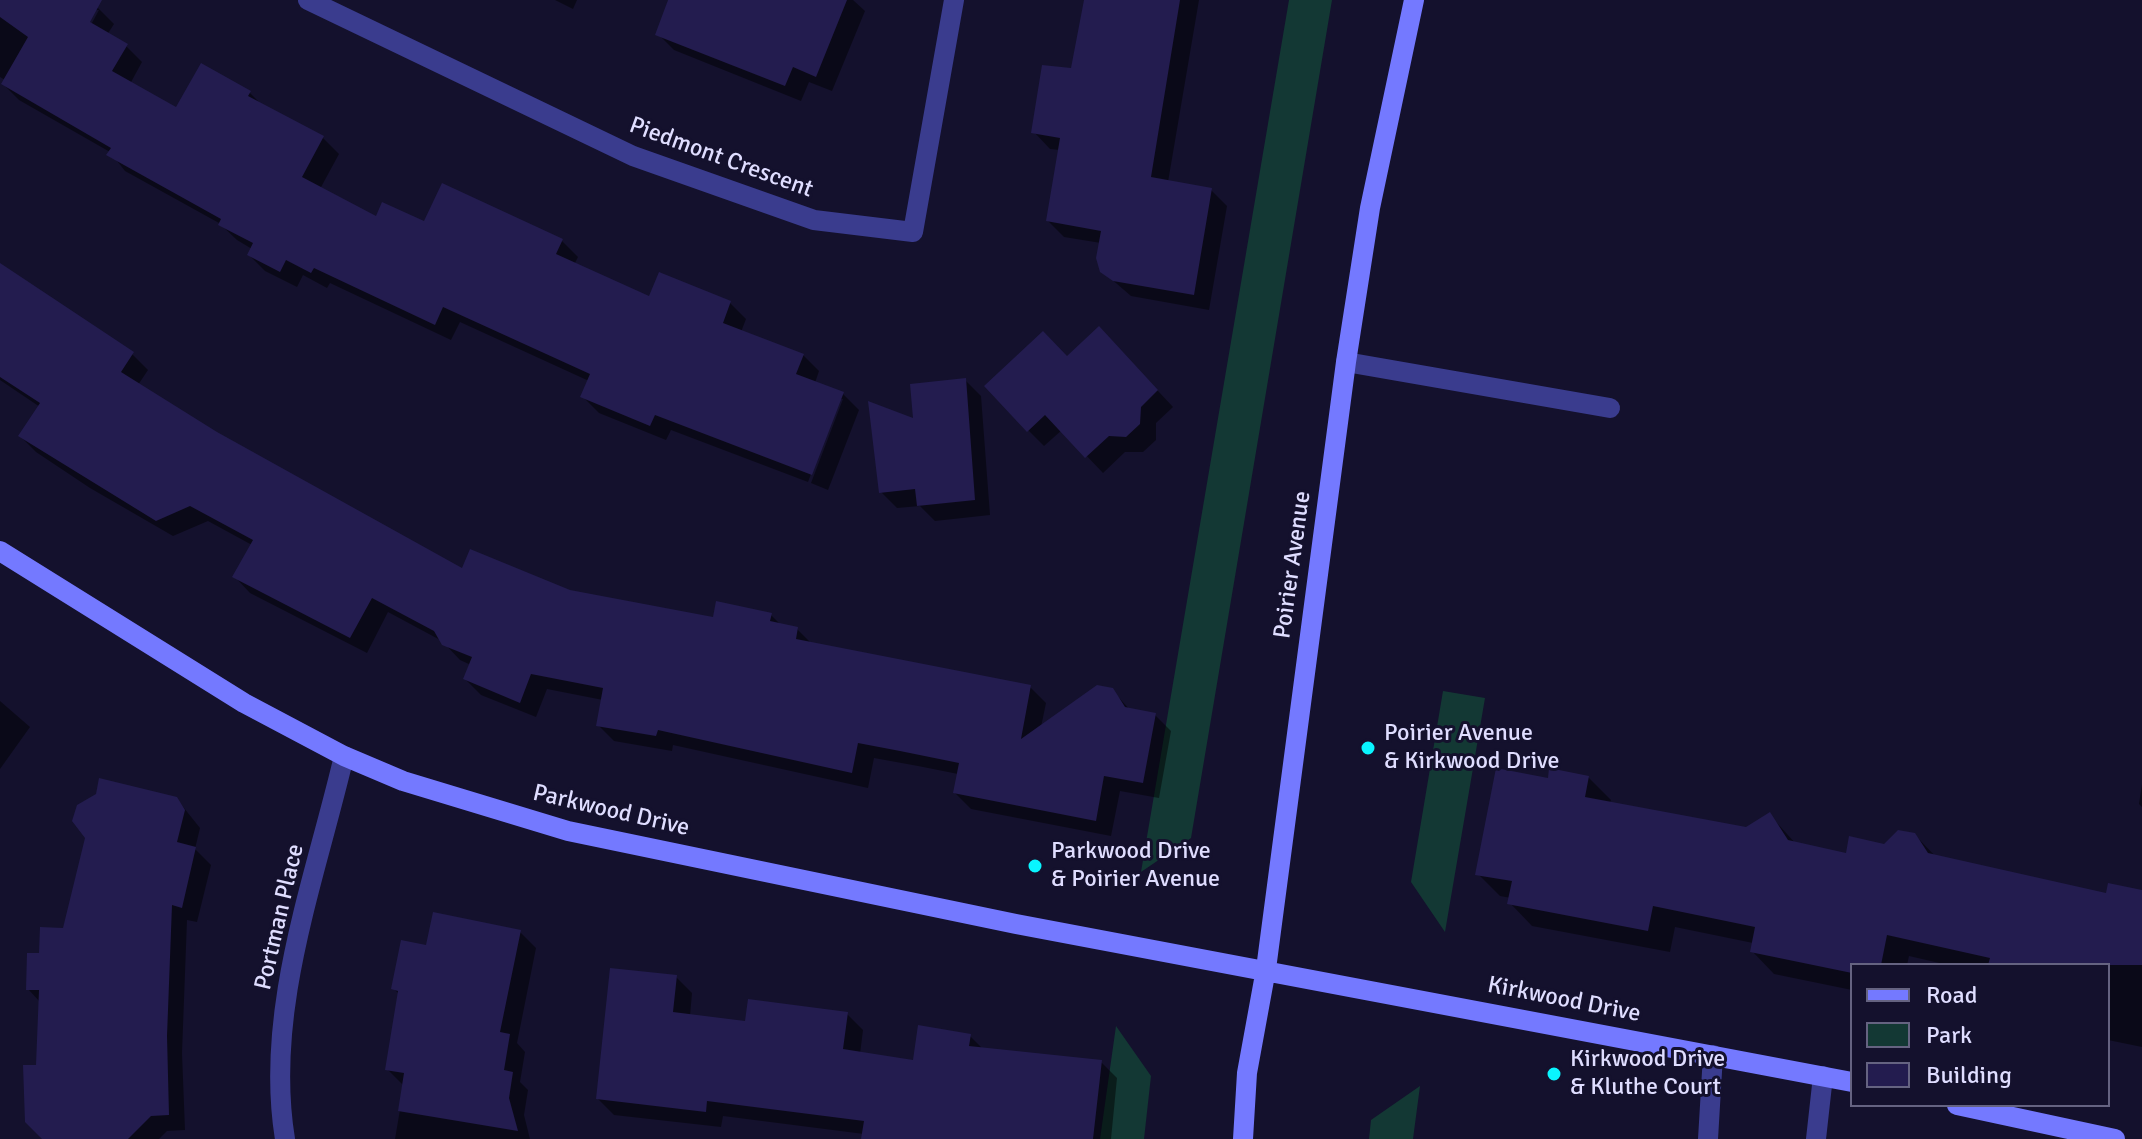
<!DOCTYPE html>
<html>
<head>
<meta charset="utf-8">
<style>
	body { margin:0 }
	#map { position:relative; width:2142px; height:1139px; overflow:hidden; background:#14112d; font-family:Signika,sans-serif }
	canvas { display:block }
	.legend { position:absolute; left:1850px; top:963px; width:260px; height:144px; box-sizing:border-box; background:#14112d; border:2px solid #656381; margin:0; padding:10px 14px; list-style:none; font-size:24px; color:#dfddff }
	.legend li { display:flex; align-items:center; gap:16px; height:40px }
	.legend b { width:40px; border:2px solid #656381 }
</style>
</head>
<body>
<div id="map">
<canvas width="2142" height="1139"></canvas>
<ul class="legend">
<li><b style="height:10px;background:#7479ff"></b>Road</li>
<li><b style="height:22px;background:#133834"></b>Park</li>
<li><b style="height:22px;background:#231c4f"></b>Building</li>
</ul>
</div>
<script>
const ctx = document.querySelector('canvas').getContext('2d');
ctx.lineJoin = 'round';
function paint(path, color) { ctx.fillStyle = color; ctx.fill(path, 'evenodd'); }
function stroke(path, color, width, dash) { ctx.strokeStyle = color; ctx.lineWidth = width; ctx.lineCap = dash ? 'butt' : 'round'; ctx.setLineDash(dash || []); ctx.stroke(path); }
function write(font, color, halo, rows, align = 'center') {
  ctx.font = font + ' Signika,sans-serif'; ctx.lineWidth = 6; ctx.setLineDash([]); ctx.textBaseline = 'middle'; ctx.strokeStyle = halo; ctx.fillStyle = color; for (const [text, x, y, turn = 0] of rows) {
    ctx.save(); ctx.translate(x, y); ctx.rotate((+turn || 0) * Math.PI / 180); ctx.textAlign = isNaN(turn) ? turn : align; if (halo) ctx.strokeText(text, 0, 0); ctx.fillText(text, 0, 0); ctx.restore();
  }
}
paint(new Path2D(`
	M1289,0H1332L1191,838L1141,872Z
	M1443,691L1485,698L1445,932L1411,882Z
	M1116,1026L1151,1076L1144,1139H1100Z
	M1420,1086L1413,1139H1369L1371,1120Z`), '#133834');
paint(new Path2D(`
	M0,0H84L98,8L114,24L107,35L126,46L142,62L130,84L177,110L249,92L264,107L323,138L339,154L320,189L377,219L562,241L578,257L574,265L650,299L730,303L746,319L741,332L803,355L819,371L815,383L843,394L859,410L828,490L811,483L843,399H839L808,482L671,430L666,440L599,413L583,397L589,381L460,322L451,340L330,283L327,288L303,275L297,287L265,271L249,255L252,249L237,240L219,223L125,171L110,152L19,100L3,84L5,80L0,77ZM94,10H99L87,32L83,30Z
	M555,0H577L573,9Z
	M668,0H853L865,11L832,91L809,82L801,101L674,50L658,34Z
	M1086,0H1199L1168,182L1211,190L1227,206L1209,310L1131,296L1102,271L1101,243L1064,237L1048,221L1060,150L1050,149L1034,132L1073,70Z
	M0,267L132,354L148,370L138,385L216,434L463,571L714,619L771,615L782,626L797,629L812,644L1030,687L1046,703L1041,727L1112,690L1131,711L1155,715L1171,731L1159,798L1120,791L1111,836L971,809L955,793L958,774L918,766L874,758L868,788L673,745L672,751L614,741L598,725L603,700L547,689L536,717L481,695L465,679L471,665L460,660L442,641L388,612L367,653L250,593L235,577L252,545L208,521L173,536L90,488L36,452L20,436L40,407L0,380Z
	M1115,345L1173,407L1156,423V440L1143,452H1125L1103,473L1062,430L1044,446L1028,430L1067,358Z
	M965,380L981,396L990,515L935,521L920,506L897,508L881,492L916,421Z
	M0,701L30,727L0,769Z
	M1588,777L1611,800L1610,803L1746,829L1769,814L1796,844L1847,855L1915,835L1936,857L2107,896L2142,892V1047L2108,1040V965H1948L1909,956L1907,965H1852V990L1774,974L1752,951L1753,943L1675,927L1670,952L1532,926L1510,903L1511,898L1500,896L1478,874L1549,780Z
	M2142,784V807L2139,804Z
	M176,798L200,828L195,849L211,865L197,922L187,920L182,1053L185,1130L167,1131L159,1139H44L38,1067L40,1002L28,989L41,955Z
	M520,932L536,948L517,1043L525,1052L520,1082L528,1090L524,1115L530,1139H395L404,1086L387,1069L399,994L394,989L428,948Z
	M676,977L692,993L690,1016L747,1023L847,1014L863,1030L860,1054L915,1062L970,1036L984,1050L1101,1062L1117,1078L1111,1139H864V1134L723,1116L721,1127L614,1115L598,1099Z`), '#0007');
paint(new Path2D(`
	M0,0H102L90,22L128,44L112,71L176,107L201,63L251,91L248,96L324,136L302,177L376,216L382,202L424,221L442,183L563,239L556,254L649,296L659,272L731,301L723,323L804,354L796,374L844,392L812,475L655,415L650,426L580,397L590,374L443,307L435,325L314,268L311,273L286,260L280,272L247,255L253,243L218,225L221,219L106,155L111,148L1,84L28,37L0,17Z
	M668,0H847L816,77L793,67L785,86L655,35Z
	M1084,0H1180L1151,177L1212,188L1194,295L1113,281L1100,272L1096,258L1101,231L1046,221L1060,138L1031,133L1042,65L1071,68Z
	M0,263L134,352L121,372L217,432L462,568L470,549L570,590L713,617L716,601L772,613L770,621L798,627L796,639L1031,685L1021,739L1097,685L1113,688L1125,707L1156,713L1143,783L1104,776L1096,821L953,793L959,763L900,751L858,743L852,773L658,730L656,736L596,726L603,688L531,674L520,703L463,679L472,657L442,645L434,631L372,598L350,638L232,577L253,540L190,506L156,521L18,436L40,403L0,377Z
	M1099,326L1158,390L1141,407L1140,424L1126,437L1109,436L1085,458L1045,415L1027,432L984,386L1043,331L1067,356Z
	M966,378L975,500L917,506L915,489L879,493L868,401L913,418L910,384Z
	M1496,768L1548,778L1549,768L1589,776L1585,797L1746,827L1770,812L1788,840L1846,853L1849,836L1884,844L1898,830L1915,833L1928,853L2106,893L2108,883L2142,890V965H1988L1990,958L1887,935L1881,965H1852V973L1750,952L1755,927L1653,906L1648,931L1507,904L1512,881L1475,875Z
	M99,778L177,797L185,810L177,842L196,847L182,908L172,905L167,1036L169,1115L151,1116L128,1139H42L25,1122L23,1065H36L39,990H26L27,953H39L40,927L63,928L85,838L72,821L77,805L96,794Z
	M433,912L521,930L500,1032L510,1034L504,1070L513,1072L509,1098L518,1131L398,1111L404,1073L385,1070L398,991L391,989L401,940L426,945Z
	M610,968L677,975L673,1012L745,1021L748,999L848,1012L843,1049L913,1060L918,1025L971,1034L969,1046L1102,1060L1093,1139H861L864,1121L707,1101L706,1112L596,1099Z`), '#231c4f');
stroke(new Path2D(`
	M1346,362L1610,408`), '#3a3c8e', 20);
stroke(new Path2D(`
	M308,0L633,156L814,220L913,232L954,0
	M285,1139C264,1011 315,880 344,756
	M1708,1139L1713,1055
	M1816,1139L1823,1076`), '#3a3c8e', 20);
stroke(new Path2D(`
	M0,551L244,703L344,756L403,781L568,831L1016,924L1852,1082
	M1957,1105L2115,1139
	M1243,1139L1247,1073L1266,969L1346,362L1370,208L1414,0`), '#7479ff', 20);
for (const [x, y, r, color] of [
	[1368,748,8,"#09f5ff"],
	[1035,866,8,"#09f5ff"],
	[1554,1074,8,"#09f5ff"]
]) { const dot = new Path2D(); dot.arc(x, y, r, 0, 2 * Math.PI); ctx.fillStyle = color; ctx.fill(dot); stroke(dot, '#14112d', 3); }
write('24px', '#dfddff', '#14112d', [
	["Piedmont Crescent",721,158,20],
	["Poirier Avenue",1293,565,-82],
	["Parkwood Drive",611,811,13],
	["Portman Place",280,917,-77],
	["Kirkwood Drive",1564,1000,11]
]);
write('24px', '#dfddff', '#14112d', [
	["Poirier Avenue",1384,734],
	["& Kirkwood Drive",1384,762],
	["Parkwood Drive",1051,852],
	["& Poirier Avenue",1051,880],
	["Kirkwood Drive",1570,1060],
	["& Kluthe Court",1570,1088]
], 'left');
</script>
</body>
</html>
